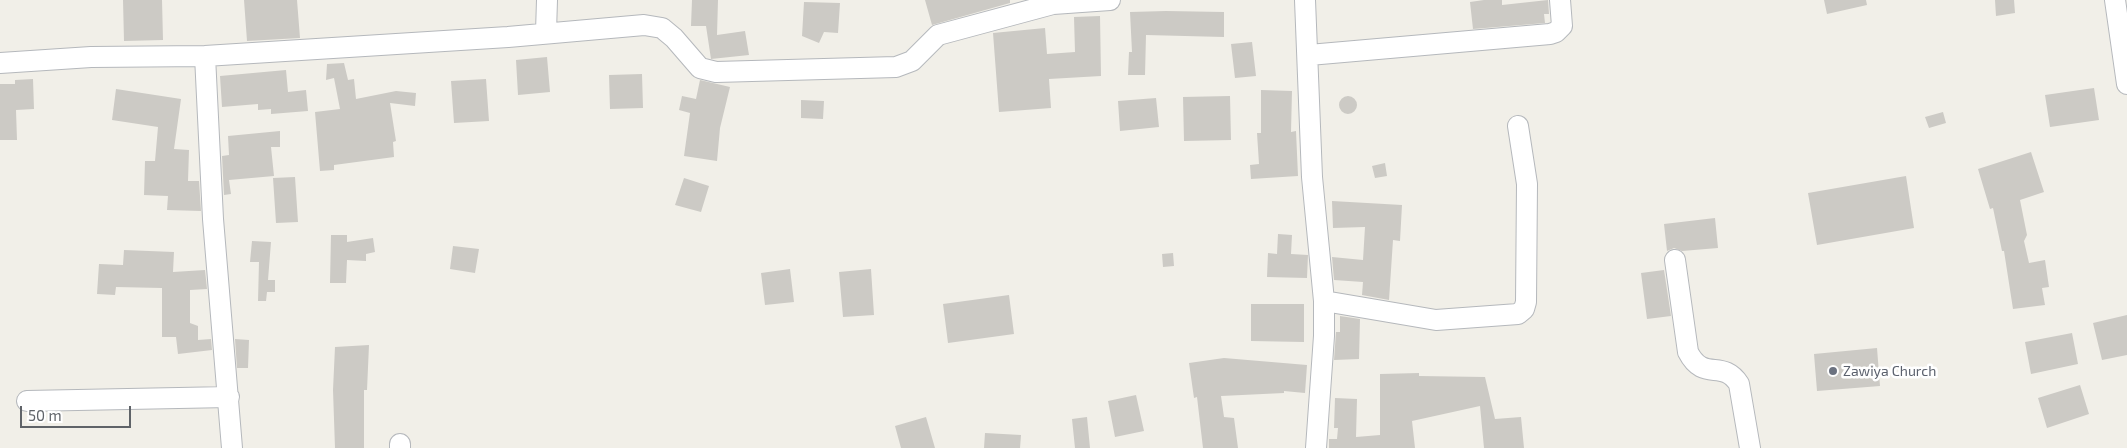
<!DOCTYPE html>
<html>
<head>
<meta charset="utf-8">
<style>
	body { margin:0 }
	#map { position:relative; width:2127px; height:448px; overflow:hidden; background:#f1efe8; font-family:"Exo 2",sans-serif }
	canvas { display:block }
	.scale { position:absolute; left:20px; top:406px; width:111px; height:22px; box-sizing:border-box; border:2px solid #5f6368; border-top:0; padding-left:6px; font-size:15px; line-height:18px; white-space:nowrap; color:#5f6368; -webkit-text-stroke:4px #fff; paint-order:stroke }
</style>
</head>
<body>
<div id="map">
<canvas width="2127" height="448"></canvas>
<div class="scale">50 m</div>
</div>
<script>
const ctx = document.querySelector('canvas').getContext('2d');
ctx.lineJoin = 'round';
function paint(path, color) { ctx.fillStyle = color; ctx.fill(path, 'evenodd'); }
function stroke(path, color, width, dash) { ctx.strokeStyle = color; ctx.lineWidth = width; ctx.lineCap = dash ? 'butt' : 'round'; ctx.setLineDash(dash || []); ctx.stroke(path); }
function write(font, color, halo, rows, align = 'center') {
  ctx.font = font + ' "Exo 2",sans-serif'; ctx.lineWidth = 5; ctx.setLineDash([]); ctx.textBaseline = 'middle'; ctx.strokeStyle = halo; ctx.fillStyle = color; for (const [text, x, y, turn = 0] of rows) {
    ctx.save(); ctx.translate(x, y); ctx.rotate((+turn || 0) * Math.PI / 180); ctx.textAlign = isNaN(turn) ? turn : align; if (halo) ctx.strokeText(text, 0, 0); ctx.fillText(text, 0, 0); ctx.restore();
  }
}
paint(new Path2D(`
	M123,0H162L163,40L124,41Z
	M244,0H297L300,38L247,41Z
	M692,0H718L717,35L745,31L749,55L711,59L706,26H691Z
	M925,0H1010V3L932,25Z
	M1484,0H1502V5L1548,0L1549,14H1544L1545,23L1473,29L1470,2Z
	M1824,0H1866L1867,5L1827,14Z
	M1995,0H2014L2015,13L1996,16Z
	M804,2L840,3L838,33L824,32L819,43L802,36Z
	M1166,11L1224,12V37L1146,35L1145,75H1128L1129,52H1132L1130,12Z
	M1100,16L1101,76L1049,79L1051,108L999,112L993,33L1045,28L1047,54L1075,52L1074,17Z
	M1252,42L1256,76L1235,78L1231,44Z
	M547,57L550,92L518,95L516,60Z
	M344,63L348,80L354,79L356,99L396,91L416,93L415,106L390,103L396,141L393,142L394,157L334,165V170L320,171L315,112L340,109L334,78L326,80L327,64Z
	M286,70L288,92L306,90L308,111L271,114V109L258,110V104L222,107L220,76Z
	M642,74L643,108L610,109L609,75Z
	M33,79L34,109L16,110L17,140H0V84H15V80Z
	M486,79L489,121L454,123L451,81Z
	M700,80L730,87L720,128L717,161L684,156L690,113L679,110L682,96L696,99Z
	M2094,88L2099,120L2050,127L2045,95Z
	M116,89L181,99L174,149L189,150L188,181H199L201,211L167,210L168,196L144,195L145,161H155L158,127L112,120Z
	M1261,90L1292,91L1291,132L1296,131L1298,176L1251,179L1250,165L1259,164L1257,133H1261Z
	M1230,96L1231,140L1184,141L1183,97Z
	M1339 105a9 9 0 1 1 18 0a9 9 0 1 1-18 0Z
	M1156,98L1159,127L1120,131L1118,101Z
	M801,100L824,101L823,119L801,118Z
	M1943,112L1946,123L1929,128L1925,117Z
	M280,131V147H271L274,176L229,180L231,194L224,195L222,156L229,155L228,136Z
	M2031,152L2044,192L2020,200L2027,235L2024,241L2029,263L2045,260L2049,287L2042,288L2045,305L2013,309L2004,251H2002L1993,208L1990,209L1978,169Z
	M1385,163L1387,176L1375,178L1372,166Z
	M1906,176L1914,228L1817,245L1808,193Z
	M295,177L298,222L276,223L273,178Z
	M684,178L709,186L701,212L675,205Z
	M1332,201L1402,205L1400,241L1393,240L1389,300L1362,295L1363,282L1334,280L1332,257L1363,260L1365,227L1333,228Z
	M1715,218L1718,248L1682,251L1674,248L1667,251L1664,224Z
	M1278,234L1292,235L1291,254L1308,255L1307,278L1267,277L1268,253L1277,254Z
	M331,235H347V242L373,238L375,252L366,254V261L347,260L346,283H330Z
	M252,241L271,242L268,280H275V292H267L266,301H258L259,262H250Z
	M453,246L479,249L475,273L450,269Z
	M124,250L174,252L173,272L205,270L207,289L190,290V323L198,326V340L211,339L212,350L178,354L176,337H162V288L116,287L115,295L97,294L99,264L123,265Z
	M1173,253L1174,266L1163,267L1162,254Z
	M790,269L794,302L765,305L761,273Z
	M871,269L874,315L843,317L839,272Z
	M1664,270L1671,316L1647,319L1641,273Z
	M1009,295L1014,334L948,343L943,304Z
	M1251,304H1304V342L1251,341Z
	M2127,315V355L2102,360L2093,323Z
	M1340,316L1360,319L1359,359L1334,360L1336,332H1340Z
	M2072,333L2078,364L2031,374L2025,342Z
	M235,339L249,340L248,368H237Z
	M369,345L367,390H364V448H335L333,390L335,347Z
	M1877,348L1880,386L1817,391L1814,354Z
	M1224,358L1307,365L1305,393L1284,391V393L1221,396L1224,417L1234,418L1238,448H1203L1197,397L1194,398L1189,363Z
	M1419,373V376L1485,377L1495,419L1521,417L1524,448H1484L1480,406L1412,421L1415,448H1329V439H1337L1338,428H1334L1335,398L1357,399L1356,437L1380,435V374Z
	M2080,385L2089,414L2047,428L2038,398Z
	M1136,395L1144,431L1115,437L1108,401Z
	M926,417L935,448H901L895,426Z
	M1087,417L1090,448H1075L1072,419Z
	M985,433L1021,435L1020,448H984Z`), '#cccac5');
const minor = new Path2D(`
	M1305,0L1312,177L1324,301V336L1316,448
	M2115,0L2127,84
	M546,32L547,0
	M1309,55L1550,34L1556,32L1562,26L1560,0
	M205,56L213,219L232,448
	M0,63L91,57L205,56L508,37L644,25L662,28L674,38L700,68L716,72L896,67L912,61L938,35L1053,4L1110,0
	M1675,260L1688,352C1704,383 1722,358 1739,384L1750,448
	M1324,301L1436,320L1518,314L1524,309L1526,302L1527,184L1518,126
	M27,401L229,397
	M400,444V448`);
stroke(minor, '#b5b8bc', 22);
stroke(minor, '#fff', 20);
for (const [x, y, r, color] of [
	[1833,371,5,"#6b7280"]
]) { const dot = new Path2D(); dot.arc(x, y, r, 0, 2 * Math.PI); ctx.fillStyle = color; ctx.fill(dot); stroke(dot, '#fff', 2); }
write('14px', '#5b616d', '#fff', [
	["Zawiya Church",1843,371]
], 'left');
</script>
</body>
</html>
